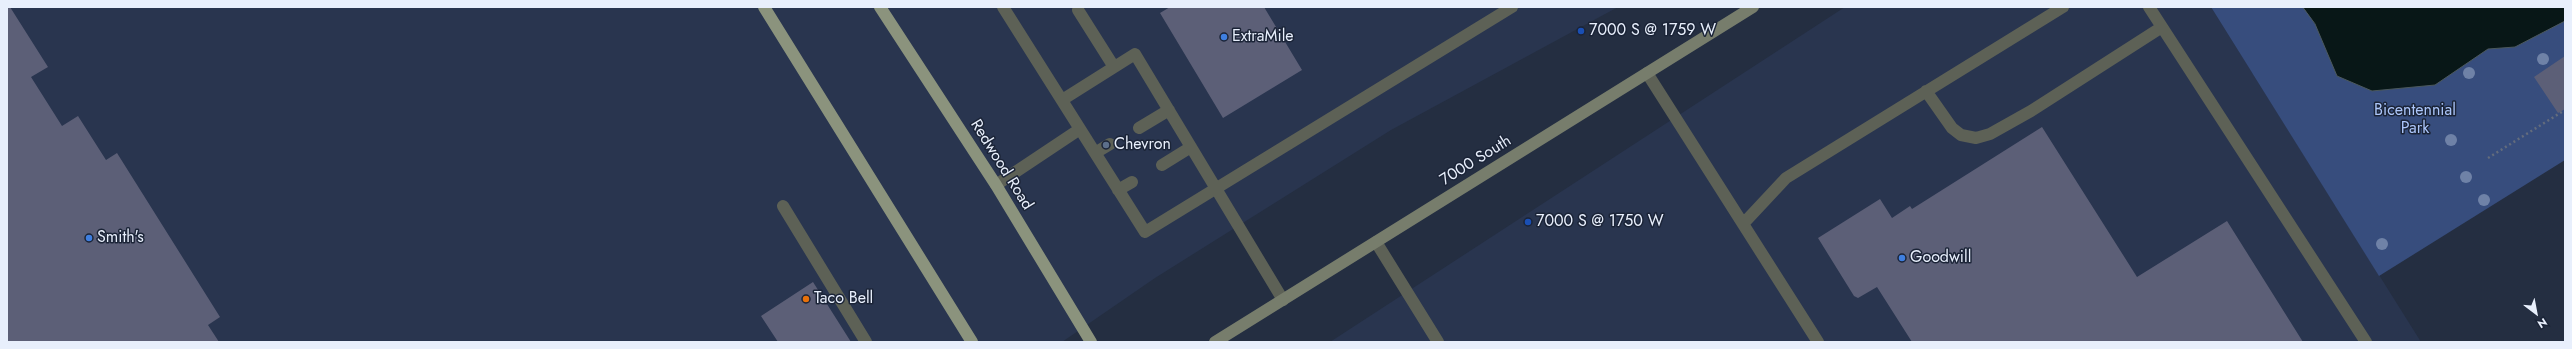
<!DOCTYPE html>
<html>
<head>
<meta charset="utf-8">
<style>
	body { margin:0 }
	#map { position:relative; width:2572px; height:349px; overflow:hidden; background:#242e41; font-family:Jost,sans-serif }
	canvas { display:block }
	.frame { position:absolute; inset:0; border:8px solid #e8effc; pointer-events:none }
	.north { position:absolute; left:2516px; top:293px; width:40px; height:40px; -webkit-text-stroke:3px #1b2437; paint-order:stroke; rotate:148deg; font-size:11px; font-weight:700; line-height:16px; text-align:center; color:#e8effc }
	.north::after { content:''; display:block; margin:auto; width:14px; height:18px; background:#e8effc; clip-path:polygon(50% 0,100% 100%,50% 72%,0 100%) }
</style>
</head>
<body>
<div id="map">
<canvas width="2572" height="349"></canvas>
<div class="frame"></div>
<div class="north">N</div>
</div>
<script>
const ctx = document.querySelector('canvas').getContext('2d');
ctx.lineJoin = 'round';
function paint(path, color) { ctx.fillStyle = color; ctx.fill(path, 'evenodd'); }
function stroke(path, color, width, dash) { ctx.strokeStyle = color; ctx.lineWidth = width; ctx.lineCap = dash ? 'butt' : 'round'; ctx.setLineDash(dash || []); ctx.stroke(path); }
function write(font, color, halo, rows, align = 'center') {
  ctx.font = font + ' Jost,sans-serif'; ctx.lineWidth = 3; ctx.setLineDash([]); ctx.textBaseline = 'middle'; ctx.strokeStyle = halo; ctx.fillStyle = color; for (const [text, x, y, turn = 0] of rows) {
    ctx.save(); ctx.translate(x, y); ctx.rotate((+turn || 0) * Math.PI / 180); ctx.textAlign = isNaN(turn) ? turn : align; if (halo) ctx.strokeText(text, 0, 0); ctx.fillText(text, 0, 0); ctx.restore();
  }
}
paint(new Path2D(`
	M7,7H1618L1391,130L1155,278L1062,342H7Z
	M1845,7H2211L2421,342H1330Z`), '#29354f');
paint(new Path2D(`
	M2211,7H2565V160L2379,276Z`), '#374d7d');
const water = new Path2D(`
	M2303,7H2565V21L2515,47L2488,49L2435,85L2372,91L2337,76L2315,24Z`);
paint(water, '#081717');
stroke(water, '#4b585c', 1);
paint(new Path2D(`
	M7,7H10L48,67L31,77L62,126L78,116L106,160L117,153L220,317L208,325L219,342H7Z
	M1170,7H1264L1302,70L1223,118L1160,13Z
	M2565,56V109L2558,113L2534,77Z
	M2042,127L2137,277L2227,221L2303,342H1912L1877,287L1858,298L1854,296L1818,238L1880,199L1892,218L1910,206L1912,209Z
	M813,282L851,342H778L761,316Z`), '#5c5f77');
stroke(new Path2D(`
	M2488,158L2565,110`), '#636c7d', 2.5, [2, 3]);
stroke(new Path2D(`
	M1003,7L1145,232L1512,7
	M2149,7L2366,342
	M1078,10L1114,67
	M1647,73L1818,342
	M1926,91L1952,128L1961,135L1976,138L1990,134L2031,111L2162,27
	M1062,100L1135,54L1283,300
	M1139,128L1169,110
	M1095,153L1110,144
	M1162,165L1191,147
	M996,185L1080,129
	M1118,190L1132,182
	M783,206L866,342
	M1743,224L1786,178L2063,7
	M1376,242L1438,342`), '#5d6156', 12);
stroke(new Path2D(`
	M1215,342L1753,7`), '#777d6c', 12);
stroke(new Path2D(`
	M764,7L972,342
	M880,7L996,185L1091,342`), '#8b937d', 12);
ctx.fillStyle = '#6f82a7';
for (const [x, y] of [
	[2543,59],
	[2469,73],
	[2451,140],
	[2466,177],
	[2484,200],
	[2382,244]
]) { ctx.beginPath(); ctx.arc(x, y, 6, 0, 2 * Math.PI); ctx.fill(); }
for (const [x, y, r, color] of [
	[1581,31,4,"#1a4fb4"],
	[1224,37,4,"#3f7fe0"],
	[1106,145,4,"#5c6f8a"],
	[1528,222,4,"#1a4fb4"],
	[89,238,4,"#3f7fe0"],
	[1902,258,4,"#3f7fe0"],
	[806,299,4,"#e8710a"]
]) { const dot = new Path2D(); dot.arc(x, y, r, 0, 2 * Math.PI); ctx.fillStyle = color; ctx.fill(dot); stroke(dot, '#1b2437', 1.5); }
write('16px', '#e8effc', '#1b2437', [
	["7000 S @ 1759 W",1589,31],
	["ExtraMile",1232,37],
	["Chevron",1114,145],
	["7000 S @ 1750 W",1536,222],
	["Smith's",97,238],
	["Goodwill",1910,258],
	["Taco Bell",814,299]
], 'left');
write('16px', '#acc6fa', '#1b2437', [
	["Bicentennial",2415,111],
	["Park",2415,129]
]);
write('16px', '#e8effc', '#1b2437', [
	["7000 South",1476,161,-32],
	["Redwood Road",1001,165,58]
]);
</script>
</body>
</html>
